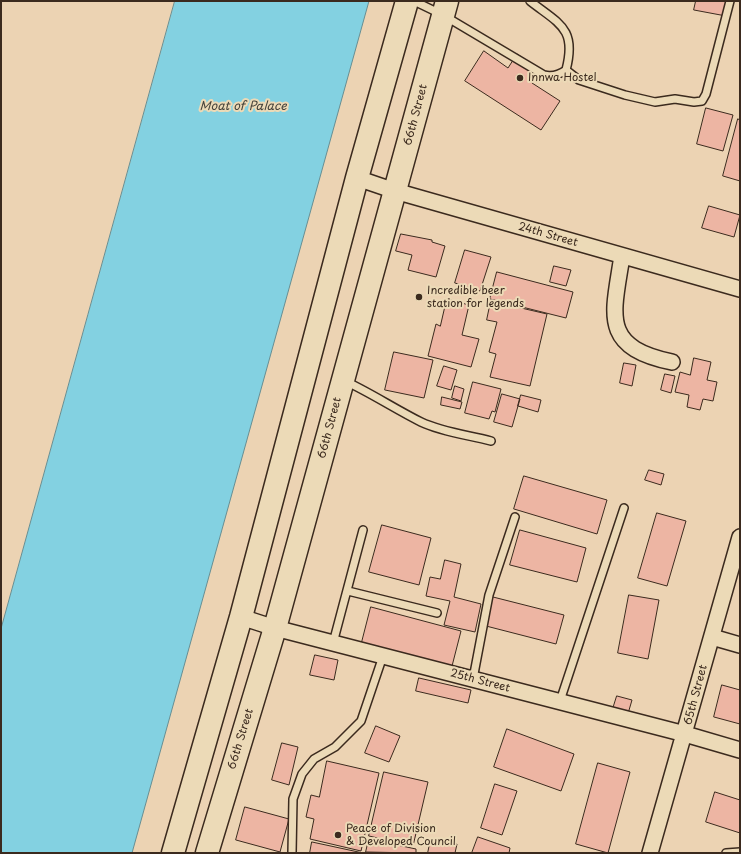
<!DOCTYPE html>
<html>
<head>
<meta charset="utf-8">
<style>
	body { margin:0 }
	#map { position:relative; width:741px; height:854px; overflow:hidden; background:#ecd3b3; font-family:"Playpen Sans",sans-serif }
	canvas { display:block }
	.frame { position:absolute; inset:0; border:2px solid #3b2a1e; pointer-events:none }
</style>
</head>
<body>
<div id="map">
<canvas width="741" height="854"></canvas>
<div class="frame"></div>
</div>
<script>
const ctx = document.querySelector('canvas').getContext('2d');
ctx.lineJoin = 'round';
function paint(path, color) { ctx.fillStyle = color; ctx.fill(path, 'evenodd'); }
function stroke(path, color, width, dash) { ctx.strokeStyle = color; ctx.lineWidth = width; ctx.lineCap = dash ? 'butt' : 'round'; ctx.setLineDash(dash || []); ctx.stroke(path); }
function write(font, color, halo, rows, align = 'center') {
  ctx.font = font + ' "Playpen Sans",sans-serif'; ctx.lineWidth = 4; ctx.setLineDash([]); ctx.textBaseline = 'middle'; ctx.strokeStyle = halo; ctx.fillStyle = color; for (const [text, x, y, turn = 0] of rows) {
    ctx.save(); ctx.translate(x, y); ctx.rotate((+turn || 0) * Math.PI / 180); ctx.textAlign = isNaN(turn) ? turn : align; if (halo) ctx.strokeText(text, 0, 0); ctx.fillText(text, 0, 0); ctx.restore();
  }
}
const water = new Path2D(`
	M175,1H369L132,853H1V629Z`);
paint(water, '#83d1e1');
stroke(water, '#668e93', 1);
const building = new Path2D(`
	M696,1H729L726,16L694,10Z
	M484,51L508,68L517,54L541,70L532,83L560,101L541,130L465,81Z
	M706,108L733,115L723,151L697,144Z
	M738,119L740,120V181L723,176Z
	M709,206L740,215L734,237L702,228Z
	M401,234L432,240V242L445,246L436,277L408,270L412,255L396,251Z
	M465,250L491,257L480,291L455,283Z
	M554,266L571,270L566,286L550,282Z
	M497,272L573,292L566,318L490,299Z
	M447,299L469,305L462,335L479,339L471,367L428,356L436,324L440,326Z
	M491,301L547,314L530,386L490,377L496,354L489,352L497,322L487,320Z
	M394,352L433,360L424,398L385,390Z
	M694,358L711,362L707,380L717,382L713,401L703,399L700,410L687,407L689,395L675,392L680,372L690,375Z
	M624,363L636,365L632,386L620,383Z
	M444,366L457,370L451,390L437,386Z
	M665,374L675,376L671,393L661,390Z
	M473,382L501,389L495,412L492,411L489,419L465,413Z
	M455,386L464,389L461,401L452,398Z
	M502,394L520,399L512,427L494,422Z
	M521,395L541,400L538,412L518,406Z
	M442,397L462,402L460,409L441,405Z
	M649,470L664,474L661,485L645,480Z
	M524,476L607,500L597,534L514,509Z
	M657,513L686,521L667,586L638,578Z
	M382,525L431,538L419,585L369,572Z
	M520,530L586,548L577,582L510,565Z
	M445,560L461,564L454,597L481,604L475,632L444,625L450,601L426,596L430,577L440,579Z
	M629,595L659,600L648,659L618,653Z
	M493,597L564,615L556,644L486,626Z
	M371,607L461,631L451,670L361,646Z
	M315,655L338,660L334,680L310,675Z
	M419,678L471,690L468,703L416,691Z
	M722,685L740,690V724L714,717Z
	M617,696L632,700L627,717L612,712Z
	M376,726L400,736L389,762L365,753Z
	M507,729L574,754L561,791L494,767Z
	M282,743L298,747L289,785L272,780Z
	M327,761L379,773L361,851L310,839L314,819L306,817L311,795L319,797Z
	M598,763L630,772L608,853L576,844Z
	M384,772L428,782L413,846L369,836Z
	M495,784L517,791L502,835L481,828Z
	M715,792L740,800V833L706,822Z
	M245,807L289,819L280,852L236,840Z
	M478,837L510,848L509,853H472Z
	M369,839L416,849V853L366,852Z
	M431,839L457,844L455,853H428Z
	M312,842L363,853H310Z`);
paint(building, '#edb5a3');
stroke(building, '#3b2a1e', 1);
const lane = new Path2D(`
	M414,1L443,15L544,75C553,77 559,75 566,70C577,28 559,24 530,1
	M566,70L579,80L625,95L655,102L675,99L694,102L702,101L706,94L730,1
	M345,381C371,393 395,409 421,422C442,432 468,435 491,441
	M348,591L437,613
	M333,643L363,530
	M473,679L489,595L515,517
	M560,701L624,508
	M292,853L293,799L302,774L314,759L335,747L361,721L383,656
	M726,853L740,852`);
const street = new Path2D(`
	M357,178L395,191L740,289
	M622,256C613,315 600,347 672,362
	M241,617L275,628L685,734L740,750
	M712,637L740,645
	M650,853L740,537`);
const primary = new Path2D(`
	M173,853L241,617L357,178L407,1
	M207,853L275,628L447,1`);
stroke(lane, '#3b2a1e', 10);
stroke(street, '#3b2a1e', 18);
stroke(primary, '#3b2a1e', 25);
stroke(lane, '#ecdab7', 7);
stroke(street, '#ecdab7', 15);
stroke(primary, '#ecdab7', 22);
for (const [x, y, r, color] of [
	[520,78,4,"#3b2a1e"],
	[419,297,4,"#3b2a1e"],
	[338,835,4,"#3b2a1e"]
]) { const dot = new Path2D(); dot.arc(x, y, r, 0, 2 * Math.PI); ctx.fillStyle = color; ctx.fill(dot); stroke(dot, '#ecdab7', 1.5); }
write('11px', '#3b2a1e', '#ecdab7', [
	["Innwa Hostel",528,78],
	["Incredible beer",427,291],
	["station for legends",427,304],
	["Peace of Division",346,829],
	["& Developed Council",346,842]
], 'left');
write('11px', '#3b2a1e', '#ecdab7', [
	["66th Street",416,115,-75],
	["24th Street",548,235,16],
	["66th Street",330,428,-75],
	["25th Street",480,681,15],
	["65th Street",696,695,-75],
	["66th Street",241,739,-73]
]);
write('italic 12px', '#46433b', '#ecdab7', [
	["Moat of Palace",243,107]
]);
</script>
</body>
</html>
